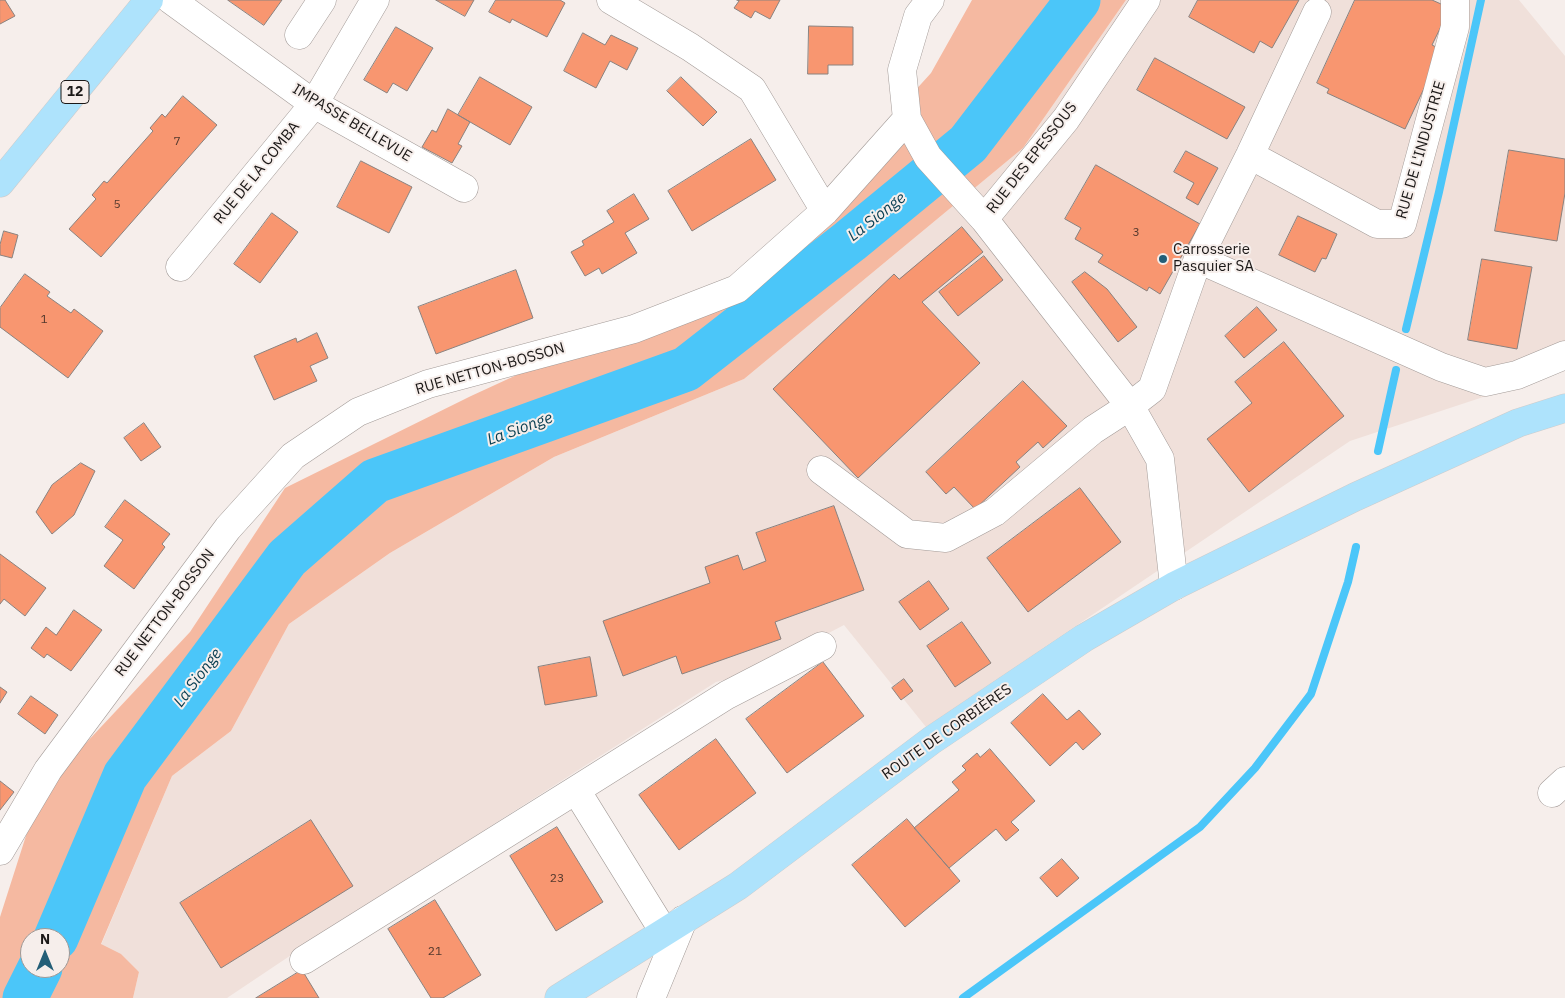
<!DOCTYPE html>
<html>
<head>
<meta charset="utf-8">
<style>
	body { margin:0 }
	#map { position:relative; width:1565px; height:998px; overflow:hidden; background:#f6eeeb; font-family:"IBM Plex Sans",sans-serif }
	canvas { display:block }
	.north { position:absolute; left:20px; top:928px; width:50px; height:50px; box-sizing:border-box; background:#f6eeeb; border:1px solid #9e9896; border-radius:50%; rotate:0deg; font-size:14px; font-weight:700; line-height:20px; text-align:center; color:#1b1817 }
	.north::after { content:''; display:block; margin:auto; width:18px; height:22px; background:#245e77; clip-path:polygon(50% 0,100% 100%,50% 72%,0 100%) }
</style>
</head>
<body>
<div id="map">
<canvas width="1565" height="998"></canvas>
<div class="north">N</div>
</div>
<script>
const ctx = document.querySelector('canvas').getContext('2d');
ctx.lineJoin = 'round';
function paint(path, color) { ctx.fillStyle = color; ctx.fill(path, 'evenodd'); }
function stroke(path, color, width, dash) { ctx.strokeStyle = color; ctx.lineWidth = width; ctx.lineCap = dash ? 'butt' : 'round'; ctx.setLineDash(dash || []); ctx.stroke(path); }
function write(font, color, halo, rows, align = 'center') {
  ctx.font = font + ' "IBM Plex Sans",sans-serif'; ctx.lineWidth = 4; ctx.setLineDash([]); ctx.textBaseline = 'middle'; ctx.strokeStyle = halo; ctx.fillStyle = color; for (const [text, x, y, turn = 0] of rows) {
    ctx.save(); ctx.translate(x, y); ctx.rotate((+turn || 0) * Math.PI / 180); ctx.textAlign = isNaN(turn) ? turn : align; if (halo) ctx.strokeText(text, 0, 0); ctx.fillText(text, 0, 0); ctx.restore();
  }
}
paint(new Path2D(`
	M1126,0H1519L1565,56V370L1350,441L926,727L844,625L750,674L716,682L336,925L227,998H133L139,972L101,945L172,776L231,731L289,624L390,553L554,457L744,379L1023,148Z`), '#f0e0da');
paint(new Path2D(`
	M972,0H1126L1023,148L744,379L554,457L390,553L289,624L231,731L172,776L101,944L121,954L139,972L133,998H0V917L40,792L190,632L285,488L471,396L758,264L931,73ZM30,938H60V968H30Z`), '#f5b9a1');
stroke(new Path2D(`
	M1406,329L1439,192L1481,0
	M1378,451L1396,370
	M963,998L1200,827L1255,768L1311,694L1348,582L1356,547`), '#4bc6f9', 8);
stroke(new Path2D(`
	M56,938L125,776L287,558L375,481L686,369L850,241L968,144L1078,0
	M25,998L40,968`), '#4bc6f9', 45);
const building = new Path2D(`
	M0,0H5L15,16L0,24Z
	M228,0H282L264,25Z
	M436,0H474L465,16Z
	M496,0H560L565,3L547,37L512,19L510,23L489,12Z
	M737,0H780L770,19L755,11L751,18L734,8L739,1Z
	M1198,0H1299L1272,48L1260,41L1254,53L1189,17Z
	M1355,0H1432L1450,8L1432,45L1442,50L1405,129L1327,93L1329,89L1317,83Z
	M809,26L853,27V65H828V74H808Z
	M396,27L433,48L407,91L393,83L387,93L364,80Z
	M583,33L605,45L611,35L638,48L627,70L610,61L596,88L564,71Z
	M1155,58L1245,107L1227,139L1137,90Z
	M480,77L532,107L510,145L458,115Z
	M681,77L717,112L703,126L667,91Z
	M183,96L217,125L101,257L69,229L96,199L92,195L104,181L107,183L153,131L150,128L162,114L165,117Z
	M448,109L470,122L458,144L462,146L452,163L422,147L432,130L436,132Z
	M751,139L776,180L692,231L668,191Z
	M1509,150L1565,159V193L1557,241L1495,231Z
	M1186,151L1218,168L1198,205L1186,198L1194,183L1174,172Z
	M361,161L412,187L389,233L337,207Z
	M1096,165L1200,224L1160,294L1149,287L1147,291L1098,262L1103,255L1075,239L1081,228L1065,219Z
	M634,194L649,219L625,233L637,253L602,274L599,268L585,276L571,252L584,245L582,241L614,222L607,211Z
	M272,213L298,232L260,283L234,264Z
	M1298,216L1337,234L1326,259L1322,258L1315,272L1279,255Z
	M962,227L983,252L922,302L980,363L858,478L773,389L894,274L899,279Z
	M4,231L18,235L12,258L0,255V245Z
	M984,256L1003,280L958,316L939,292Z
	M1482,259L1532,267L1517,349L1468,340Z
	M516,270L533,318L436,354L418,307Z
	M1085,272L1107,289L1137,327L1118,342L1072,282Z
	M25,274L50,292L47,296L71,313L74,309L103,331L68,378L0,327V308Z
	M1257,307L1277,330L1244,358L1225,336Z
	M317,333L328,358L310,366L317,381L274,400L254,356L296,338L297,342Z
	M1284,342L1344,416L1249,492L1207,439L1252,403L1235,382Z
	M1023,381L1067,426L1043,448L1038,442L1016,462L1020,467L975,509L954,487L946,494L926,472Z
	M144,423L161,447L141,461L124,438Z
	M81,463L95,471L74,515L52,534L36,512L52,485Z
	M1080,488L1121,542L1028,612L987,558Z
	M125,500L170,534L162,544L165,547L134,589L104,566L123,540L105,527Z
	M834,506L864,590L775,622L781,639L682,674L676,656L623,676L603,621L710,583L705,567L738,555L743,570L766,561L756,533Z
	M0,554L46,588L25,616L4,599L0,604Z
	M929,581L949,609L920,630L899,602Z
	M74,610L102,630L71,671L47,654L44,658L31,648L46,627L56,635Z
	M962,622L991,663L955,687L927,646Z
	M590,657L597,696L545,705L538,667Z
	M823,662L864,716L787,773L746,719Z
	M904,679L913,691L901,700L892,688Z
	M0,687L7,692L0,703Z
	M1043,694L1067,720L1079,710L1101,734L1083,750L1076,742L1050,766L1011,723Z
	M31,696L58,715L45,734L18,714Z
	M716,739L756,793L679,850L639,795Z
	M990,749L1035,801L1011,822L1019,830L1006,841L996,829L949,868L914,828L959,790L952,782L966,770L962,766L977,753L980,757Z
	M0,781L14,792L0,810Z
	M907,819L960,881L905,927L852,865Z
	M311,820L353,886L221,968L180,903Z
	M557,827L603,902L556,931L510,856Z
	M1062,859L1079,878L1057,897L1040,878Z
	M435,900L481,975L443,998H431L388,929Z
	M302,970L319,998H256Z`);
paint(building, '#f89670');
stroke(building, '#8a827f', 1);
const minor = new Path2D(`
	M171,0L314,104L464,188
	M611,0L690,47L752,89L825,211
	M930,0L918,16L902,70L907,119L928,157L984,219L1130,406L1160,459L1174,586
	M299,35L322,0
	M1250,155L1377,224H1402L1455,27V0
	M984,219L1066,119L1146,0
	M1198,259L1441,367L1485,382L1517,375L1565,355
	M180,267L314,104L375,0
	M821,470L907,534L946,538L995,512L1093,430L1130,406L1152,389L1198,259L1250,155L1317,12
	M576,790L727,695L822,646
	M1552,793L1565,781
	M0,851L48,770L228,528L293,456L358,412L428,384L634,329L737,289L825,211L907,119
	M304,960L576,790L664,932
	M651,998L683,920`);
const major = new Path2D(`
	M0,183L149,0
	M559,998L738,886L932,740L1084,638L1174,586L1355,497L1518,423L1565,408`);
stroke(minor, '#a39b98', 29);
stroke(major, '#cdcccc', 29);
stroke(minor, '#fff', 28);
stroke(major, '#aee3fc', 28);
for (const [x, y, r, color] of [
	[1163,259,5,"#245e77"]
]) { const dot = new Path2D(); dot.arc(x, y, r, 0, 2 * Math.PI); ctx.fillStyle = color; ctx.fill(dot); stroke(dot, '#f6eeeb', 2); }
write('12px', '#52382d', null, [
	["7",177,142],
	["5",117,205],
	["3",1136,233],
	["1",44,320],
	["23",557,879],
	["21",435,952]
]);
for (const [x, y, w] of [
	[75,92,28]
]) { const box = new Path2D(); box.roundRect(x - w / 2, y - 11.5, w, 23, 4); ctx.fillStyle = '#f6eeeb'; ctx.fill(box); stroke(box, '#1b1817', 1); }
write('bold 14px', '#1b1817', null, [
	["12",75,92]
]);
write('15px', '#1b1817', '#f6eeeb', [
	["IMPASSE BELLEVUE",352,123,31],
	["RUE DE L'INDUSTRIE",1421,150,-74],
	["RUE DES EPESSOUS",1032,158,-52],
	["RUE DE LA COMBA",257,173,-51],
	["RUE NETTON-BOSSON",490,369,-16],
	["RUE NETTON-BOSSON",165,613,-53],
	["ROUTE DE CORBIÈRES",947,732,-35]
]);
write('15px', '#1b1817', '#f6eeeb', [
	["Carrosserie",1173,250],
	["Pasquier SA",1173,267]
], 'left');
write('italic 16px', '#073e52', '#f6eeeb', [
	["La Sionge",877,217,-38],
	["La Sionge",520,429,-20],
	["La Sionge",198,678,-53]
]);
</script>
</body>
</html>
